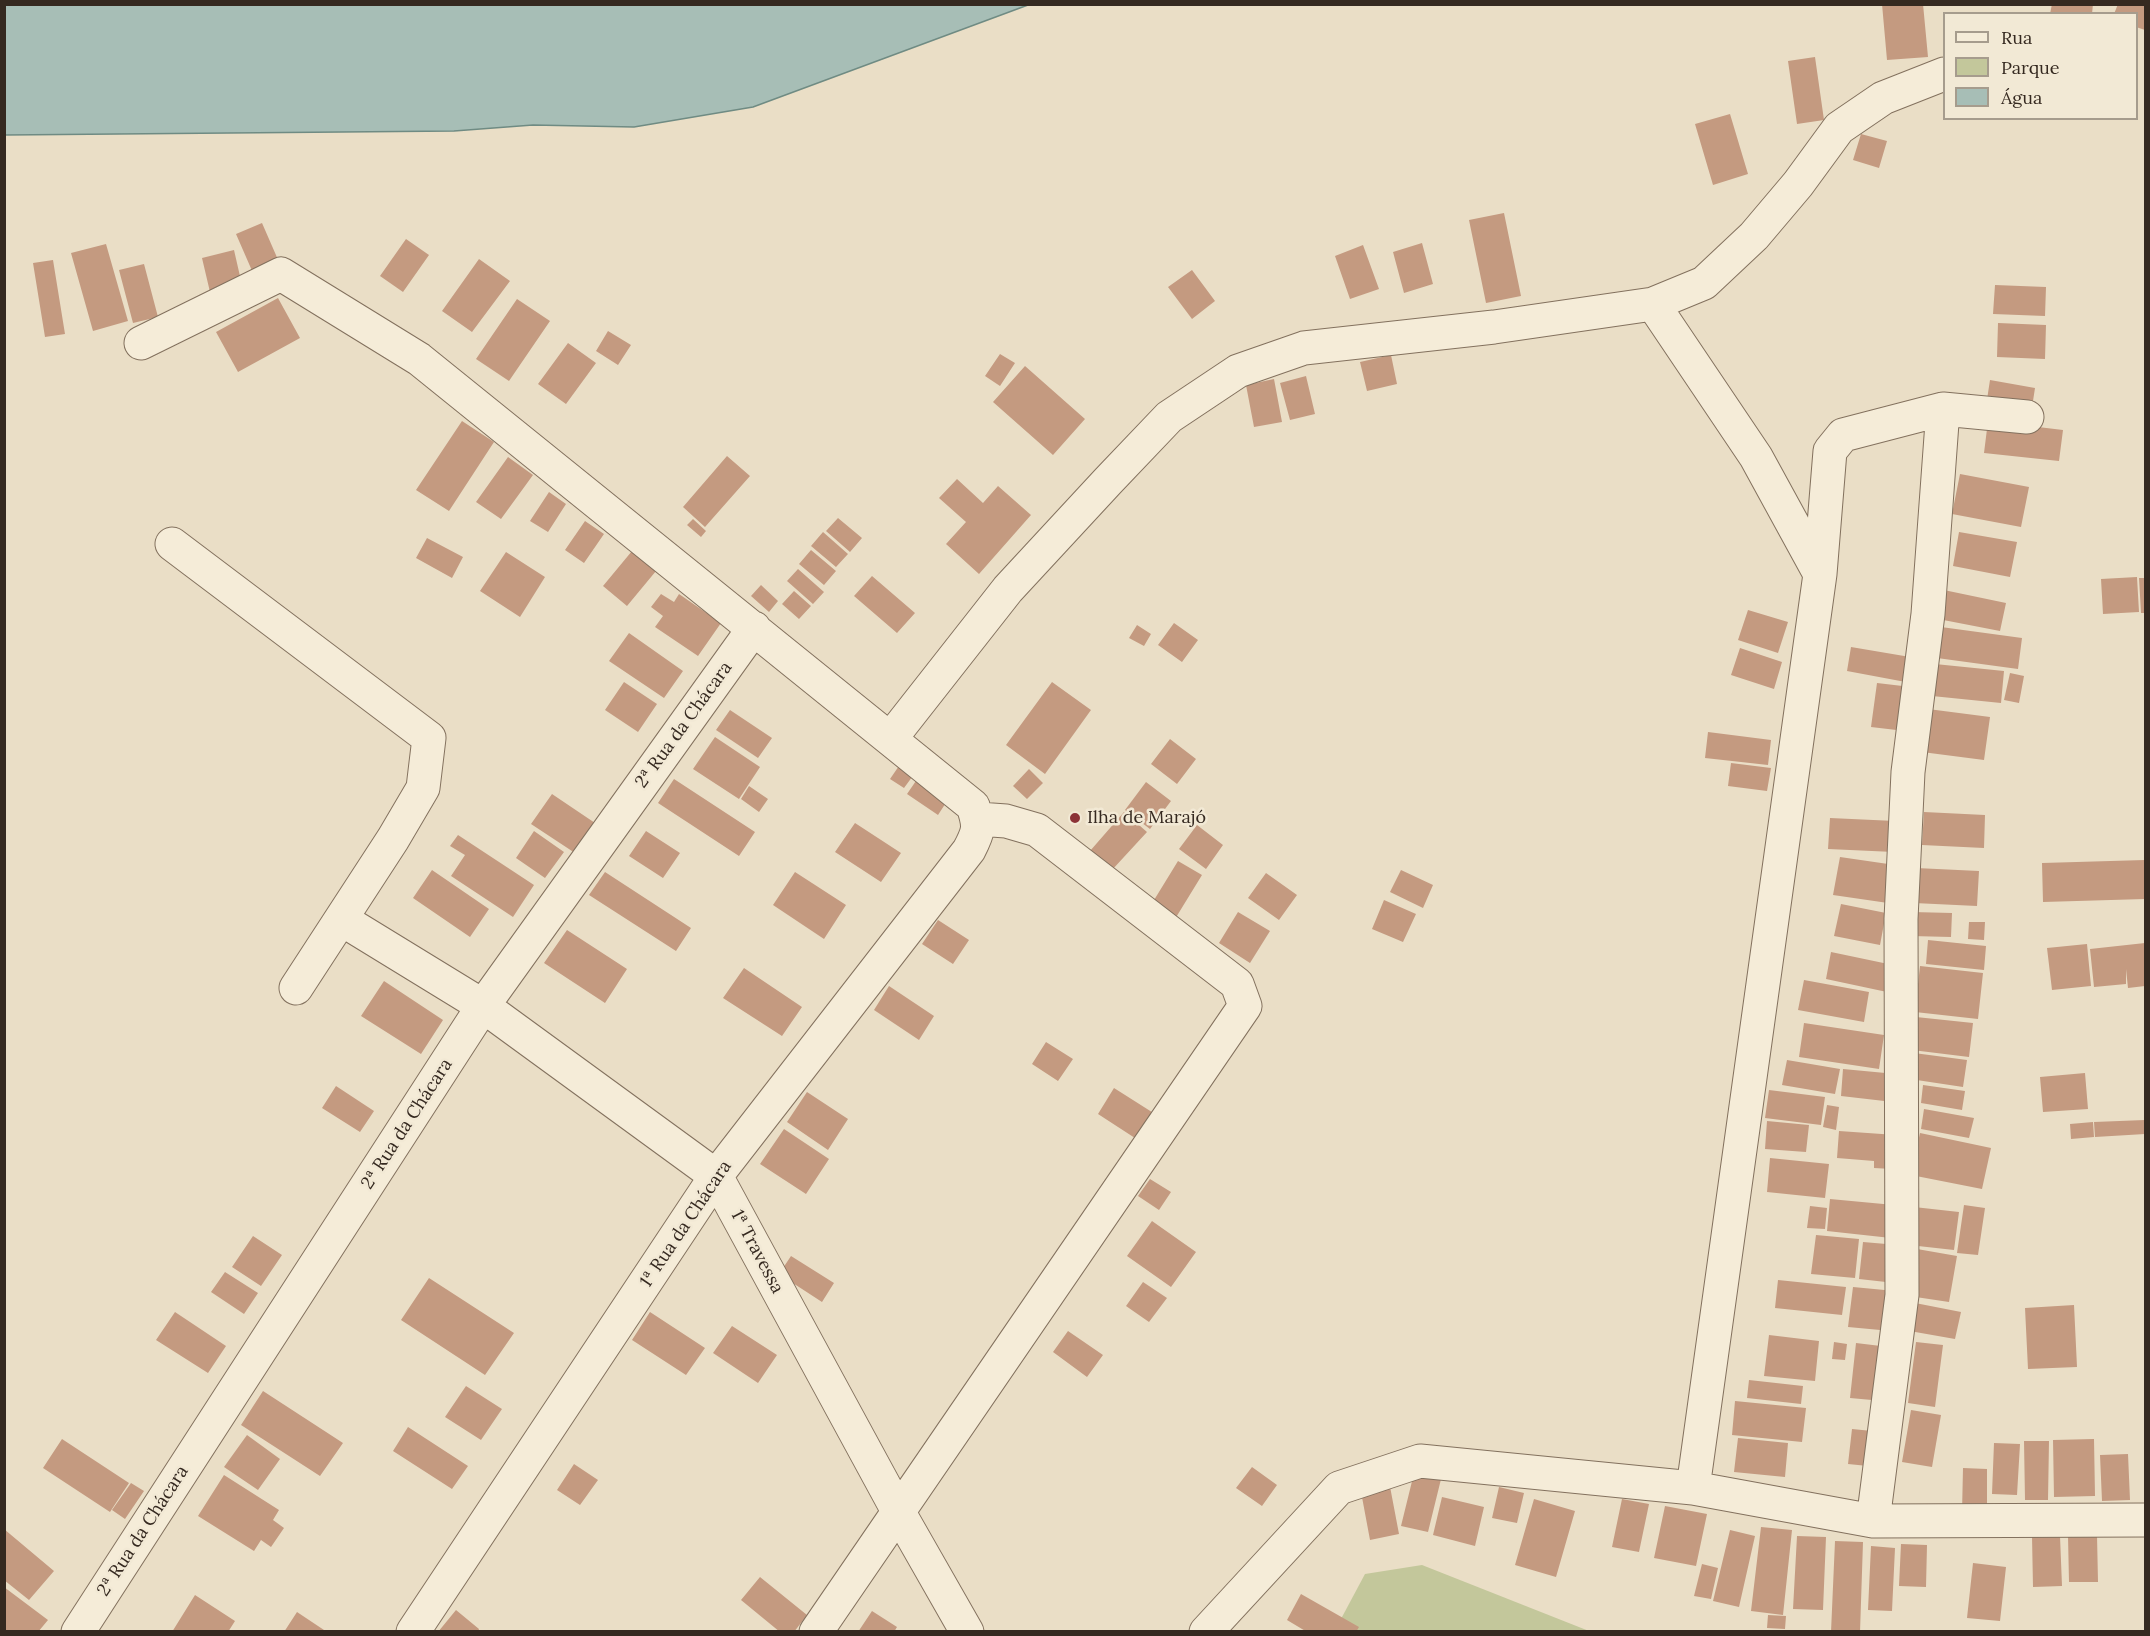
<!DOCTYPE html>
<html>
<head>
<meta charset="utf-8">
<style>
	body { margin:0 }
	#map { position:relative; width:2150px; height:1636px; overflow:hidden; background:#eadec6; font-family:Lora,serif }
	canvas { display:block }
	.frame { position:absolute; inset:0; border:6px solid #352920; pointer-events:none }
	.legend { position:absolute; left:1943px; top:12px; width:195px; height:108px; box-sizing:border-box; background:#f2e9d5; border:2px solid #a69c8d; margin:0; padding:8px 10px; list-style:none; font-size:18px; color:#352920 }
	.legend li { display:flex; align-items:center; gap:12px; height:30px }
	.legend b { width:30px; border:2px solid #a69c8d }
</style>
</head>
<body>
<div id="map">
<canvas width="2150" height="1636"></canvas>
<div class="frame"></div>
<ul class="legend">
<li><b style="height:8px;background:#f5ecd8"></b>Rua</li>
<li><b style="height:16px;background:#c3c79b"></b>Parque</li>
<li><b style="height:16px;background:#a7beb6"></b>Água</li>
</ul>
</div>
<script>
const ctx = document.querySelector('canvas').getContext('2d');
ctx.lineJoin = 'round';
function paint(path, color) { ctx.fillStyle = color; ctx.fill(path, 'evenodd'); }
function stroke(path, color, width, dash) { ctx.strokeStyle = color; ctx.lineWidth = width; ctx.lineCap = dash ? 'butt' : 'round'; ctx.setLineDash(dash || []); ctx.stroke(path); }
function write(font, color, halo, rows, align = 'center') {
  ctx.font = font + ' Lora,serif'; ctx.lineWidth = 5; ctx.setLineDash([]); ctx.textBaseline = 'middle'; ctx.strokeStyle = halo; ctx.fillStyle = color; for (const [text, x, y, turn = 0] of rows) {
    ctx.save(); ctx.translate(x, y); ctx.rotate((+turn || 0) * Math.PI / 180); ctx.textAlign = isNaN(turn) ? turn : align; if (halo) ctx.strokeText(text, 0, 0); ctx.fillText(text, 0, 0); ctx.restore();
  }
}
paint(new Path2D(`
	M1422,1565L1589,1631L1334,1632L1365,1574Z`), '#c3c79b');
const water = new Path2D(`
	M4,5L5,4L1028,5L753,107L634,127L533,125L454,131L5,135Z`);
paint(water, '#a7beb6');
stroke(water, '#6f8b83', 1.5);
paint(new Path2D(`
	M1882,4H1923L1928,57L1887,60Z
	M2052,4H2093L2092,14H2050Z
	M2118,4H2145V30L2136,27V14H2114Z
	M1815,57L1824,120L1797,124L1788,61Z
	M1730,114L1748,174L1713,185L1695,124Z
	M1861,134L1887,141L1879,168L1853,160Z
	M1504,213L1521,296L1486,303L1469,220Z
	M262,223L279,262L253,273L236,234Z
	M406,239L429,255L403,292L380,276Z
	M1422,243L1433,284L1404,293L1393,252Z
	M106,244L128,321L93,331L71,253Z
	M1363,245L1379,289L1350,299L1335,256Z
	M234,250L242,285L210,292L202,258Z
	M479,259L510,281L472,332L442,311Z
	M53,260L65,334L45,337L33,263Z
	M144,264L158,317L133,323L119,270Z
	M1192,270L1215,301L1192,319L1168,287Z
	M1995,285L2046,287L2045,316L1993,314Z
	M278,298L300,338L238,372L216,332Z
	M517,299L550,321L509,381L476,359Z
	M1998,323L2046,325L2045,359L1997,357Z
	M608,331L631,345L618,365L596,351Z
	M568,343L596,363L566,404L538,384Z
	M1000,354L1015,363L1000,386L985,376Z
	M1391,355L1397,384L1367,391L1360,362Z
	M1025,366L1085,419L1053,455L993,402Z
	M1306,376L1315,414L1290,420L1280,383Z
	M1274,379L1282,422L1254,427L1246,385Z
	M1990,380L2035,388L2031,414L1986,406Z
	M462,421L494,442L449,511L416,490Z
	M1988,421L2063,430L2059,461L1984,453Z
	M727,456L750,476L705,527L683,507Z
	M508,457L533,475L501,519L476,502Z
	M1960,474L2029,487L2021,527L1952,514Z
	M957,479L983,503L998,486L1031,515L979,574L946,544L966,522L939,498Z
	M549,492L566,504L548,532L530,521Z
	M838,518L862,538L850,552L826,531Z
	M693,519L706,531L701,537L687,525Z
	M585,521L604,534L584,563L565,550Z
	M823,532L848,554L836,567L811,546Z
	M1959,532L2017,542L2010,577L1953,566Z
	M427,538L463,557L452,578L416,558Z
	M811,550L836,571L824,585L799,564Z
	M632,551L656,571L627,606L603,586Z
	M506,552L545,577L520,617L480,591Z
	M798,569L824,592L813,604L787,581Z
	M872,576L915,613L897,633L854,596Z
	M2137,577L2139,612L2103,614L2101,579Z
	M2139,578H2145V613H2141Z
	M761,585L778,601L769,612L751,596Z
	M1939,589L2006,603L2000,631L1933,618Z
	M794,591L811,606L799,619L782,604Z
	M661,594L674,602L679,594L721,623L698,656L655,627L663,616L651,607Z
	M1748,610L1788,622L1778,653L1738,640Z
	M1174,623L1198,640L1182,662L1158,645Z
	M1137,625L1151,634L1144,646L1129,638Z
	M1941,627L2022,638L2018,669L1937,658Z
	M629,633L683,671L664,698L609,661Z
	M1851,647L1916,658L1911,683L1847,671Z
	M1740,648L1782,662L1774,689L1731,675Z
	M1935,664L2004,671L2001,703L1932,696Z
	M2010,673L2024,676L2019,703L2004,700Z
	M624,682L657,704L638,732L605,710Z
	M1052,682L1091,710L1045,774L1006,745Z
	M1877,683L1911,687L1905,731L1871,727Z
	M1928,709L1990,717L1984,760L1922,752Z
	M730,710L772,738L758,758L716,730Z
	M1708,732L1771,740L1768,765L1705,758Z
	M715,737L760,767L739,799L693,769Z
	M1170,739L1196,759L1177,784L1151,764Z
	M901,763L915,773L904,788L890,779Z
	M1731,763L1771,768L1767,791L1728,786Z
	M1029,769L1043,783L1027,799L1013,786Z
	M920,775L951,795L938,815L907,794Z
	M674,779L755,832L739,856L658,803Z
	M1146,782L1171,801L1150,829L1125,810Z
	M749,786L768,799L759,812L741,799Z
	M552,794L595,823L575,853L531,824Z
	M1124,812L1147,832L1112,870L1090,851Z
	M1924,812L1985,815L1984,848L1922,845Z
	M1830,818L1895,821L1894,852L1828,849Z
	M855,823L901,853L881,882L835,852Z
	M1197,825L1223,845L1206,869L1179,849Z
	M534,831L564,852L545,878L516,858Z
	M646,831L680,853L663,878L629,856Z
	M458,835L534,885L513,917L451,876L465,855L450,846Z
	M1840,857L1895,865L1888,903L1833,895Z
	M2145,860V899L2043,902L2042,863Z
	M1178,861L1202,875L1175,919L1151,905Z
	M1916,868L1979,871L1977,906L1914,903Z
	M432,870L489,909L470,937L413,898Z
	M1401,870L1433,885L1423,908L1390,892Z
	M605,872L691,928L676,951L589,895Z
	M795,872L846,905L824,939L773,905Z
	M1266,873L1297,895L1279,920L1248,898Z
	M1384,900L1416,914L1403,942L1372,929Z
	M1841,904L1886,913L1880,945L1834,936Z
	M1238,912L1270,931L1250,963L1219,943Z
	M1912,912L1952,913L1951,937L1911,936Z
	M938,920L969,940L953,964L922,944Z
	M1969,922H1985L1984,940L1968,939Z
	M567,930L627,969L605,1003L544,963Z
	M1928,940L1986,946L1984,970L1926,964Z
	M2145,943V986L2128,988L2126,969V984L2094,987L2090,949Z
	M2087,944L2091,986L2052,990L2047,948Z
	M1831,952L1893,965L1887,992L1826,979Z
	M1920,966L1983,973L1978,1019L1915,1012Z
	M744,968L802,1007L782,1036L723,998Z
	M1804,980L1869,992L1864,1022L1798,1010Z
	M384,981L443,1020L421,1054L361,1016Z
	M889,986L934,1016L919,1040L874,1010Z
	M1916,1017L1973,1023L1969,1057L1912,1050Z
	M1804,1023L1884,1035L1879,1069L1799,1057Z
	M1046,1042L1073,1059L1058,1081L1032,1064Z
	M1914,1053L1967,1060L1963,1087L1910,1079Z
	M1787,1060L1840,1069L1835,1094L1782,1085Z
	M1843,1069L1896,1074L1893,1102L1841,1096Z
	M2085,1073L2088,1109L2043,1112L2040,1077Z
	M1923,1085L1965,1091L1962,1110L1921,1103Z
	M336,1086L374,1111L360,1132L322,1108Z
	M1114,1088L1155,1114L1138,1140L1098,1114Z
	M1769,1090L1825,1097L1821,1125L1765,1118Z
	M807,1092L848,1119L828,1150L787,1122Z
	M1827,1105L1839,1107L1836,1130L1823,1127Z
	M1924,1109L1974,1118L1969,1138L1921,1129Z
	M2145,1120V1134L2095,1137L2094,1122Z
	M1767,1121L1809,1125L1806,1152L1765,1149Z
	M2093,1122L2094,1137L2071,1139L2070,1124Z
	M784,1129L829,1159L806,1194L760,1164Z
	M1839,1131L1896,1135L1892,1169L1874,1168V1161L1837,1158Z
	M1920,1133L1991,1148L1982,1189L1911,1175Z
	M1770,1158L1829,1164L1825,1198L1767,1192Z
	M1150,1179L1171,1192L1159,1210L1138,1196Z
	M1830,1199L1894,1205L1891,1238L1827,1231Z
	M1964,1205L1985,1208L1978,1255L1957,1253Z
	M1810,1206L1827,1208L1825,1229L1807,1228Z
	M1914,1207L1959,1212L1954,1250L1909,1245Z
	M1152,1221L1196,1252L1171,1287L1127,1256Z
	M1816,1235L1859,1239L1855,1278L1811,1274Z
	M253,1236L282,1255L261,1286L232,1267Z
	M1863,1242L1898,1245L1895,1283L1859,1279Z
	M1917,1249L1957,1256L1949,1302L1909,1296Z
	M791,1256L834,1283L822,1302L779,1274Z
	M225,1272L258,1293L244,1314L211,1292Z
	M429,1278L514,1333L485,1375L401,1320Z
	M1778,1280L1846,1287L1842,1315L1775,1308Z
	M1143,1282L1167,1298L1149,1322L1126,1306Z
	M1853,1287L1895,1291L1891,1331L1848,1327Z
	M1910,1302L1961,1312L1955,1339L1904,1330Z
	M2074,1305L2077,1367L2028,1369L2025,1308Z
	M175,1312L226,1346L208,1373L156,1340Z
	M650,1312L705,1348L686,1375L632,1340Z
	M732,1326L777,1355L758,1383L713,1353Z
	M1068,1331L1103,1355L1087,1377L1053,1352Z
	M1769,1335L1819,1341L1815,1381L1764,1376Z
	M1834,1342L1847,1344L1845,1360L1832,1359Z
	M1916,1342L1943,1345L1935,1407L1908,1403Z
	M1856,1343L1889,1347L1883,1401L1850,1398Z
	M1749,1380L1803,1386L1801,1404L1747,1398Z
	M466,1386L502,1409L481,1440L445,1417Z
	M263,1391L343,1443L320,1476L241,1425Z
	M1735,1401L1806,1408L1802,1442L1732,1435Z
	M1911,1410L1941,1415L1932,1467L1902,1462Z
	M408,1427L468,1466L452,1489L393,1451Z
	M1852,1429L1882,1432L1878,1467L1848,1464Z
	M247,1435L280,1459L258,1490L224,1467Z
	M1738,1438L1788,1443L1785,1477L1734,1472Z
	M62,1439L129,1483L110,1512L43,1468Z
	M2094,1439L2095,1496L2054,1497L2053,1440Z
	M2024,1441H2049L2048,1500H2025Z
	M1994,1443L2020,1444L2017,1495L1992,1494Z
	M2128,1454L2130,1500L2102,1501L2100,1455Z
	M574,1464L598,1480L580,1505L557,1490Z
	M1416,1465L1443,1471L1428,1532L1401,1526Z
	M1252,1467L1277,1485L1262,1506L1236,1488Z
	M1963,1468L1987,1469V1513H1962Z
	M224,1475L279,1510L273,1520L284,1528L271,1547L261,1540L254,1551L198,1516Z
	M1388,1476L1399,1534L1370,1540L1359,1481Z
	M131,1483L144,1491L125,1519L112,1510Z
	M1499,1487L1524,1493L1517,1523L1492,1518Z
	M1442,1497L1484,1507L1475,1546L1433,1535Z
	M1534,1499L1575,1511L1556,1577L1515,1565Z
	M1622,1499L1649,1504L1639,1552L1612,1547Z
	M1665,1506L1707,1514L1696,1566L1654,1558Z
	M1761,1527L1792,1530L1783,1615L1751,1611Z
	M4,1529L54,1571L29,1600L4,1580Z
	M1730,1530L1755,1536L1739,1607L1713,1601Z
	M2097,1535L2098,1582H2069L2068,1536Z
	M1797,1536L1826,1537L1823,1610L1793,1609Z
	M2032,1536H2060L2062,1586L2033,1587Z
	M1835,1541L1863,1542L1860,1632H1831Z
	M1901,1544L1927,1545L1926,1587L1899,1586Z
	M1871,1546L1895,1548L1892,1611L1868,1610Z
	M1973,1563L2006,1567L2000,1621L1967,1618Z
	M1702,1564L1718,1568L1711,1599L1694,1596Z
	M760,1577L807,1615L794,1632H780L741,1600Z
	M4,1587L48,1620L38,1632H4Z
	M1301,1594L1359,1627L1356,1632H1307L1287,1620Z
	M195,1595L235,1621L228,1632H172Z
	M456,1610L479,1629L478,1632H438Z
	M872,1611L897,1627L894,1632H858Z
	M297,1612L327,1632H284Z
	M1768,1615L1786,1616L1785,1629L1767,1628Z`), '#c49a80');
const minor = new Path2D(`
	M1653,304L1756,457L1820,574
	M141,343L281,274L419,359L973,806C980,827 979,831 969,850L716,1176L413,1632
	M172,544L429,738L423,788L393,839L296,988
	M891,738L1008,589L1108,481L1169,417L1238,371L1304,348L1494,327L1653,304L1704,283L1754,236L1798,184L1839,128L1883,98L1944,74
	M341,919L483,1006L716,1176L898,1511L967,1632
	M1693,1488L1820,574L1830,451L1843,435L1943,409L2027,417
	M1873,1521L1902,1295L1901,919L1908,772L1928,614L1943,409
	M78,1632L483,1006L754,628
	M816,1632L1245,1006L1237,984L1037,830L1006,821L978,819
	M1206,1632L1339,1488L1420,1461L1693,1488L1873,1521L2146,1520`);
stroke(minor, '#83715e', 35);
stroke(minor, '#f5ecd8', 33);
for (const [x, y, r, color] of [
	[1075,818,6,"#8c3337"]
]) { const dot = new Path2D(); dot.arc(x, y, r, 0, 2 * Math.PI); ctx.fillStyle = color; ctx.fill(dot); stroke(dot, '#f2e9d5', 2); }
write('18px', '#352920', '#f2e9d5', [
	["2ª Rua da Chácara",684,725,-54],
	["2ª Rua da Chácara",407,1124,-57],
	["1ª Rua da Chácara",686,1224,-56],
	["1ª Travessa",757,1252,62],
	["2ª Rua da Chácara",143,1531,-57]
]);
write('18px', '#352920', '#f2e9d5', [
	["Ilha de Marajó",1087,818]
], 'left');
</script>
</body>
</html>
